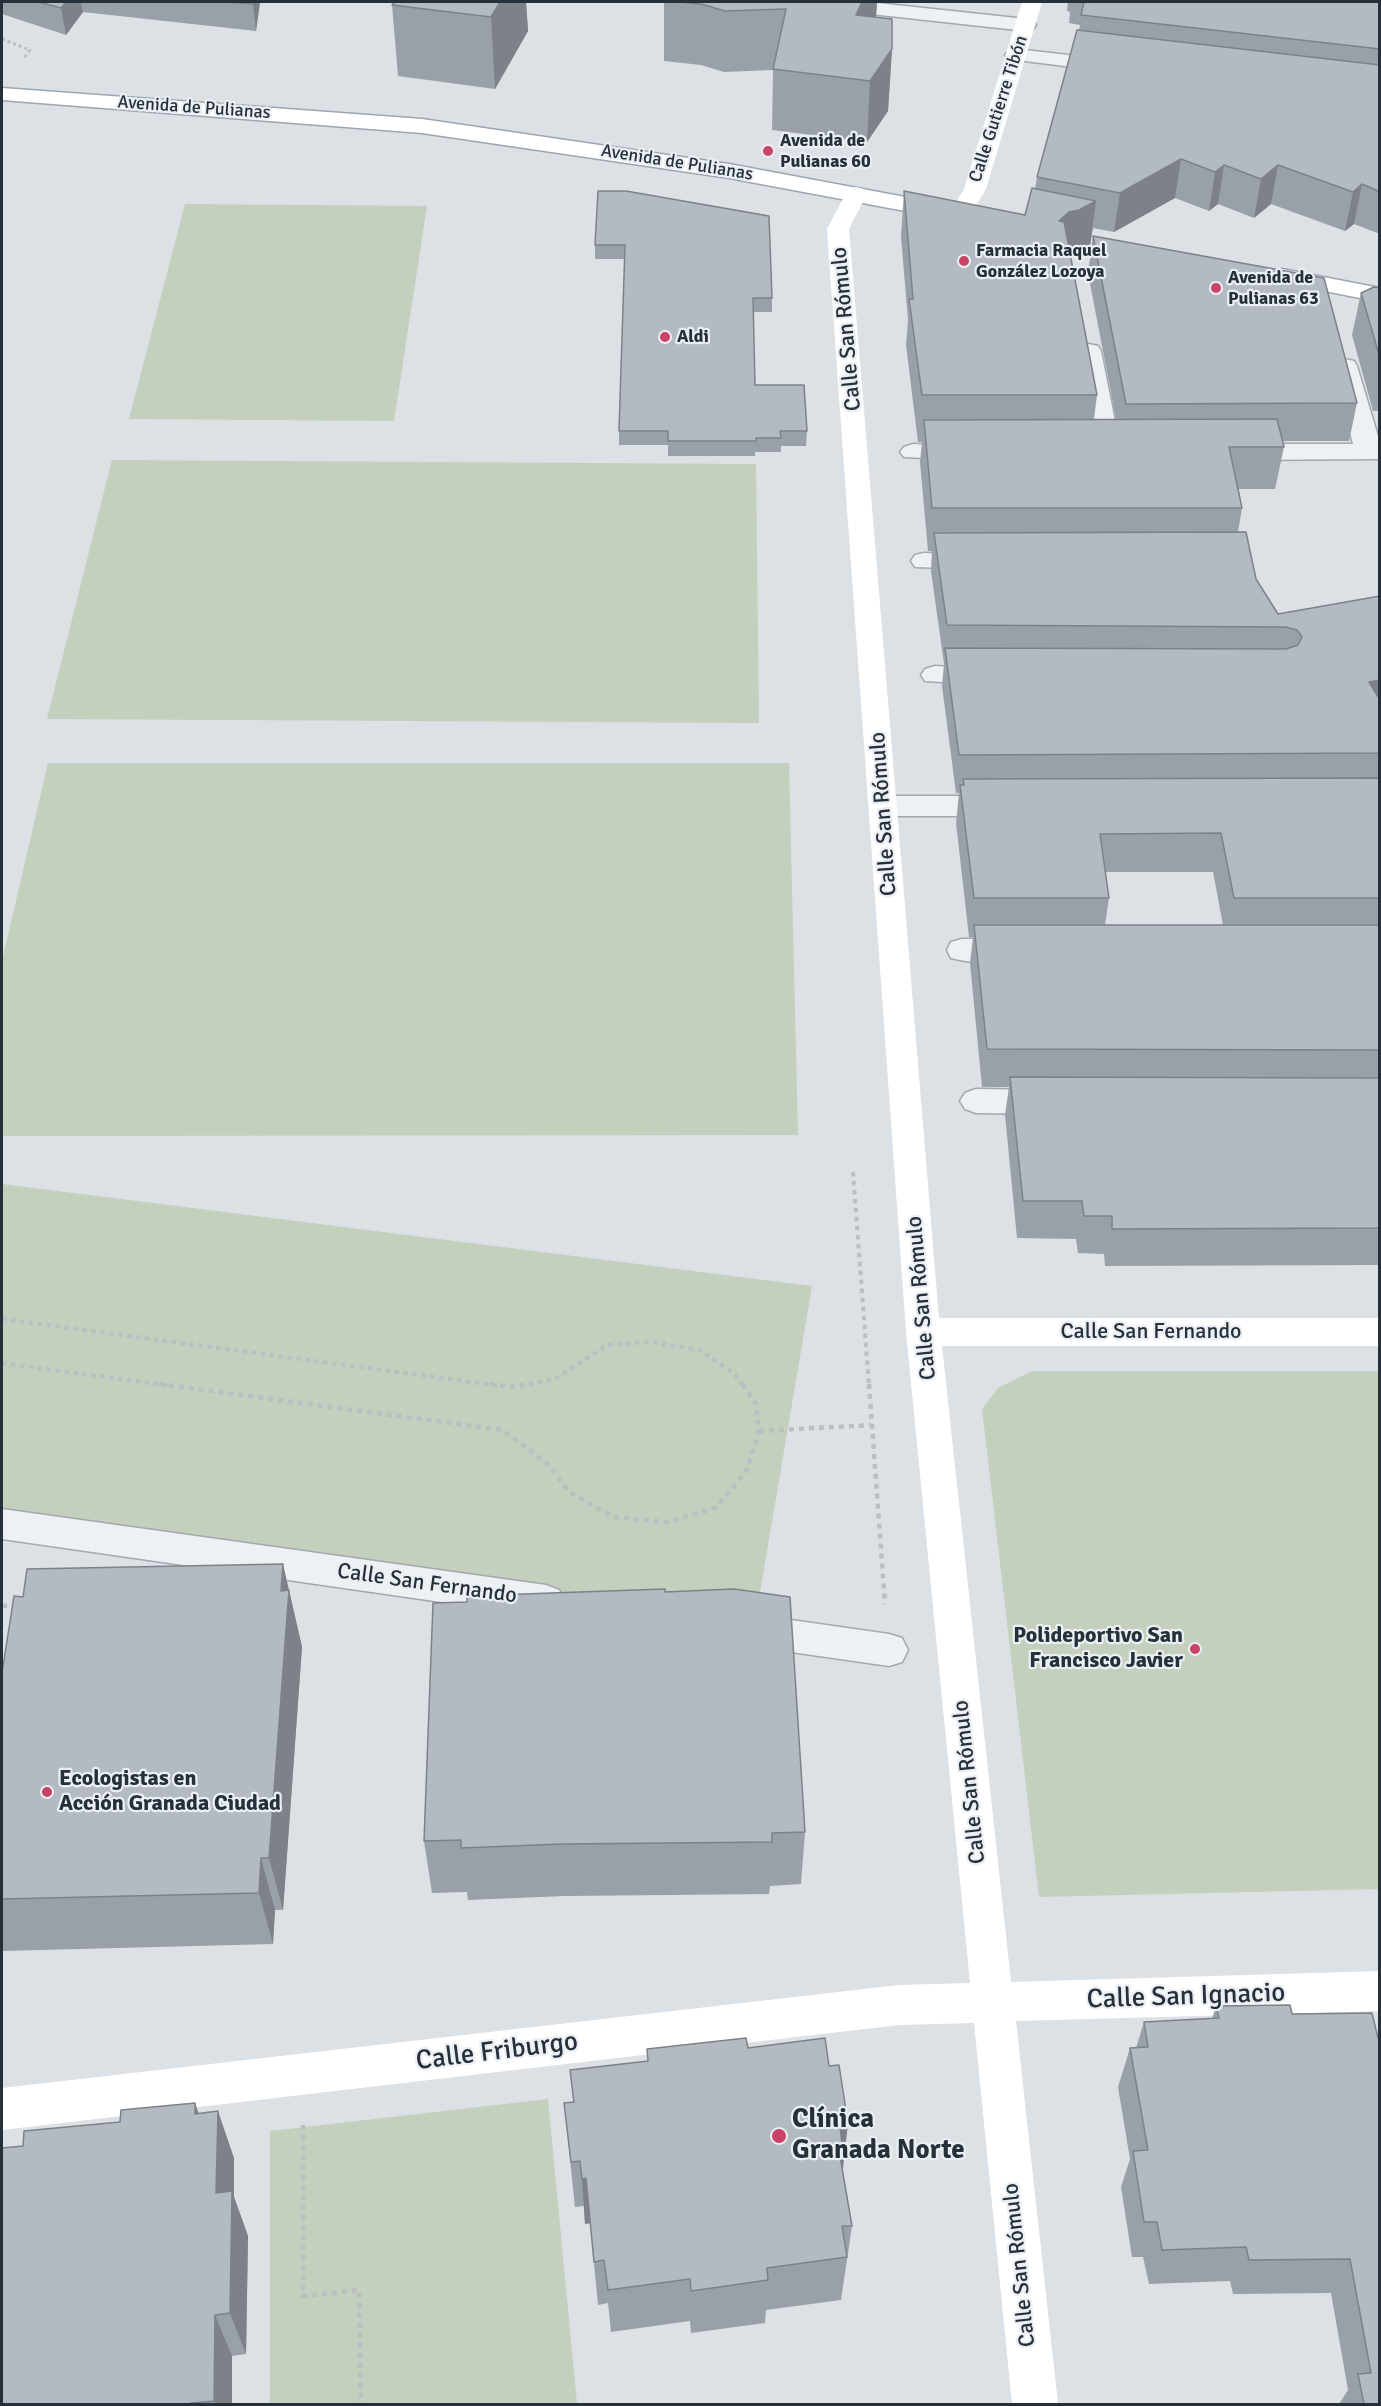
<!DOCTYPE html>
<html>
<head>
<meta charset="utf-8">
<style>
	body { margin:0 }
	#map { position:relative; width:1381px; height:2406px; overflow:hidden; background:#dce1e6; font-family:Signika,sans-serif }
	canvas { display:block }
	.frame { position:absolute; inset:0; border:3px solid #26303b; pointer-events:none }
</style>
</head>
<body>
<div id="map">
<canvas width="1381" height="2406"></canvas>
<div class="frame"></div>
</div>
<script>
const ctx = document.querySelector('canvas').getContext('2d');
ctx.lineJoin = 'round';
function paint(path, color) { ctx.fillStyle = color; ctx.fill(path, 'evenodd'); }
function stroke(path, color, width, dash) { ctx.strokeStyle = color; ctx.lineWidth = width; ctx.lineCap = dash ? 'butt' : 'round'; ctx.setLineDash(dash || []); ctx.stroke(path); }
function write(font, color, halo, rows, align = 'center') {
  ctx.font = font + ' Signika,sans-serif'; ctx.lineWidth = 4.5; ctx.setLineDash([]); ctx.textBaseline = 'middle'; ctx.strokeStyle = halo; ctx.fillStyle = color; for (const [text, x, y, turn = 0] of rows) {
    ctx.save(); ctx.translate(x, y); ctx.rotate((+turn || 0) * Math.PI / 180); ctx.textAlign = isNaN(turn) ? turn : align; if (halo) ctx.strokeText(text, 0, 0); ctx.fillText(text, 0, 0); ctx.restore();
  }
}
paint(new Path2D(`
	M185,204L427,206L394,421L129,419Z
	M112,460L756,464L759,723L47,719Z
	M48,763H789L798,1135L2,1136V961Z
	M2,1184L812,1286L752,1640L2,1534Z
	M1032,1371H1379V1889L1039,1897L982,1409L998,1388Z
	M548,2099L577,2404H270V2131Z`), '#c4cfbd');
const street = new Path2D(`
	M806,2H868L1026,19L1033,21L1036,25L1033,29L1026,31L816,8L809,6Z
	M1016,49L1112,60L1120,61L1123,66L1120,71L1112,72L1009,59L1005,55L1009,51Z
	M1089,344L1098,346L1101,351L1121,452L1117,457L1108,460L1099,457L1095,452L1077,351L1080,346Z
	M1345,359L1354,361L1357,366L1380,443V459L1237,460L1228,457L1224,452L1228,447L1237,444H1353L1333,366L1336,361Z
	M913,444L976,447L980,452L976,457L967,460L904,457L900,452L904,447Z
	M924,553L985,555L989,561L985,567L976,569L915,567L911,561L915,555Z
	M935,666L999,670L1003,676L999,682L989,685L925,681L921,675L925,669Z
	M884,796H1003L1013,799L1017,806L1013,813L1003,816H884L874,813L870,806L874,799Z
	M962,939H1017L1028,942L1032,950L1028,958C1006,964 973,964 951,958L947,950L951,942Z
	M976,1089L1052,1090L1063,1094L1068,1102L1063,1110L1052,1114L976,1113L965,1109L960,1101L965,1093Z
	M2,1509L546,1585L559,1590L565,1601L559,1612L546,1617L2,1539Z
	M749,1614L889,1634L902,1638L908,1650L902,1662L889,1666L749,1646L736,1641L730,1630L736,1619Z`);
const primary = new Path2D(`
	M2,88L422,119L729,164L948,205L956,207L959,212L956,217L948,219L729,178L422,133L2,100Z
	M1282,269L1380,288V302L1274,281L1270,276L1274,271Z`);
stroke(street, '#a2a8af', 3);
stroke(primary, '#9ca6b1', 3);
stroke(new Path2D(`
	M2,39L30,50L24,58`), '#babfc4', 3, [3, 3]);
stroke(new Path2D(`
	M853,1172L869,1386
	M2,1319L501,1386
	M2,1363L171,1386
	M520,1386L555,1379L607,1345L651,1342L699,1350L734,1373L743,1386`), '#babfc4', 4, [4.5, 4.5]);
stroke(new Path2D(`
	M159,1384L503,1430L548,1464L569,1492L613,1517L667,1522L715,1508L746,1472L759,1431L756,1404L742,1384
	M490,1384L512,1387L528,1384
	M869,1384L885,1604
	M759,1431L871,1425
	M2,1606L15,1605
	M303,2125V2296L359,2290L361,2404`), '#babfc4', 4.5, [5, 5]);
paint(street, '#eef1f4');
paint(new Path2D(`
	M1022,2H1042L986,189L968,219H952L949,214L964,189Z
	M856,187L864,189L867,194L849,229L939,1318H1380V1346H942L1011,1982L1380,1971V2011L1016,2021L1058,2404H1012L974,2023L899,2025L2,2130V2088L899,1985L970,1983L906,1332L827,229L848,189Z`), '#fff');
paint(primary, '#fff');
paint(new Path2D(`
	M2,2H260L256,31L83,12L66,35L2,14Z
	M526,2L528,31L495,89L398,76L392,5Z
	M664,2H877L876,17L892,49L888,111L867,142L772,130L773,70L724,72L701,65L664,61Z
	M1068,2H1380V234L1354,224L1345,231L1271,204L1254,218L1218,204L1209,211L1175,198L1114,232L1093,228L1090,246L1073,256H1070L1097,395L1094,419H1116L1088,273L1093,236L1357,403L1349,441H1282L1284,447L1275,489H1238L1242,508L1238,532L1256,579L1278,614L1380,596V1265L1105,1266L1104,1254L1078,1253L1076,1239L1017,1238L1005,1115L1009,1087H982L970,963L973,937H969L956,823L959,793H956L942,686L944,664L931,571L932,551H928L920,462L922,442H918L906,345L908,320L901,237L904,191L1025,215L1035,189L1037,177L1079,31L1080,25L1069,23L1070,12L1067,11ZM1105,872H1213L1223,925H1105L1109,898Z
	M598,191L772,298V312H753L755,385L807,431L806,446H781V452H755V456H668V445H619V431L625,259H595V245Z
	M1380,288V411H1373L1352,335L1361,293Z
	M289,1590L302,1647L283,1910H275L273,1944L2,1951V1673L23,1597Z
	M665,1592L805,1832L801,1884L770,1886L769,1894L565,1896L468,1900L467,1892L432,1893L424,1841L467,1602Z
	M1216,2006L1292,2014L1372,2013L1380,2404H1339L1348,2390L1331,2293L1233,2294L1230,2281L1149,2284L1143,2257H1132L1121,2187L1130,2159L1118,2087L1130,2048H1136L1144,2022L1212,2019Z
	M748,2048L829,2066L848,2123L842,2169L852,2226L841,2300L766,2310L765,2323L691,2333L690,2321L611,2332L608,2303L598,2305L590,2223L585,2224L584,2206L575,2207L564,2103L573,2102L570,2070L648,2061L647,2049Z
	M198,2114L234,2158V2197L248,2236L246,2354L232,2356V2404H2L23,2146Z`), '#9aa0a7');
paint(new Path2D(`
	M66,2H81L83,12L66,35L61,8Z
	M253,2H260L256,31L253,4Z
	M500,2H526L528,31L495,89L491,17Z
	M862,2H877L876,17L856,15Z
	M892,49L888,111L867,142L870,81Z
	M1181,159L1175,198L1114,232L1120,193Z
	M1224,165L1218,204L1209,211L1215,172Z
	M1278,165L1271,204L1254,218L1261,179Z
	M1362,184L1354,224L1345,231L1353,192Z
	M1096,201L1090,246L1073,256L1063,258L1059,221L1069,212Z
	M1380,680V717L1369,682Z
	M283,1564L302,1647L283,1910L269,1858Z
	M261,1858L275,1910L273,1944L259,1893Z
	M195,2103L212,2150L195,2114Z
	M218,2111L234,2158V2197L248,2236L246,2354L230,2313L216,2193Z
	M848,2123L843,2169L839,2170L842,2145L840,2125Z
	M586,2178L590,2223L585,2224L582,2179Z
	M215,2315L232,2356V2404H216L214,2401Z`), '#7d8288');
const building = new Path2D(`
	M39,2H66L61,8Z
	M226,2H253V4Z
	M395,2H500L491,17L392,5Z
	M679,2H862L856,15L892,19V49L870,81L773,69L786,9L725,11L701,4Z
	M1084,2H1380V49L1081,15Z
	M1077,30L1380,65V192L1362,184L1353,192L1278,165L1261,179L1224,165L1215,172L1181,159L1120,193L1037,177Z
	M1032,188L1096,201L1079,210L1069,212L1059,221L1064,222L1097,395H922L909,299H913L904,191L1025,215Z
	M598,191H626L769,216L772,298H753L755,385H804L807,431H780L781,438H756V441H668V431H619L625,245H595Z
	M1093,236L1324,278L1357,403L1126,404Z
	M1374,287L1380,288V358L1361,293Z
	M1277,419L1284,447H1229L1242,508H932L924,420Z
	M1246,532L1256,579L1278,614L1380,596V680L1369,682L1380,700V753L959,755L945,648L1286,649L1298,645L1302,637L1297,630L1286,627L947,625L934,533Z
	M1380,778V898H1234L1221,833L1100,834L1109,898H974L960,785H964L963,779Z
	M974,925H1380V1050L987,1049Z
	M1010,1077L1380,1078V1228L1112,1229V1216H1084L1082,1201H1023Z
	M283,1564L281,1591L289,1590L269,1858H261L259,1893L2,1899V1673L14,1596L23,1597L27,1569Z
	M665,1589V1592L734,1589L790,1597L805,1832L772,1833V1842L561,1844L461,1848V1840L424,1841L433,1603L467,1602V1596Z
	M1290,2005L1292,2014L1372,2013L1378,2038H1380V2404H1364L1358,2374L1371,2373L1350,2259L1249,2260L1246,2247L1162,2250L1157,2222H1144L1133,2151L1148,2150L1130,2048L1148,2047L1144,2022L1219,2018L1216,2006Z
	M746,2038L748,2048L825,2038L829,2066L839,2065L848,2123L840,2125L842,2145H838L852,2226H842L847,2257L767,2268L768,2280L691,2291L690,2279L608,2290L604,2260L594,2262L586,2178L582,2179L580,2161L571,2162L564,2103L574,2102L570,2070L648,2061L647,2049Z
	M195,2103V2114L218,2111L216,2193L232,2191L230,2313L215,2315L214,2401L191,2403V2404H2V2148L23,2146L24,2131L120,2122L121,2110Z`);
paint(building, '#b3bac2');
stroke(building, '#7d8288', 1.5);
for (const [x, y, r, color] of [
	[768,151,6,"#c84365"],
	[964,261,6,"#c84365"],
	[1216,288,6,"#c84365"],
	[665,337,6,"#c84365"],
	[1195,1649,6,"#c84365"],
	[47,1792,6,"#c84365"],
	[779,2136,8,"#c84365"]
]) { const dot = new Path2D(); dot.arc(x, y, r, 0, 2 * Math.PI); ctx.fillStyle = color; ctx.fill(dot); stroke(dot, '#ebeff3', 2); }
write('18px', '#26303b', '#ebeff3', [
	["Avenida de Pulianas",194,108,4],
	["Calle Gutierre Tibón",999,109,-72],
	["Avenida de Pulianas",677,163,9]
]);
write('bold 18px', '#26303b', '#ebeff3', [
	["Avenida de",780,141],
	["Pulianas 60",780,162],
	["Farmacia Raquel",976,251],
	["González Lozoya",976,272],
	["Avenida de",1228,278],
	["Pulianas 63",1228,299],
	["Aldi",677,337]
], 'left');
write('22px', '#26303b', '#ebeff3', [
	["Calle San Rómulo",847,329,-95],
	["Calle San Rómulo",884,814,-94],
	["Calle San Rómulo",922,1298,-95],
	["Calle San Fernando",1151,1332],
	["Calle San Fernando",427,1584,8],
	["Calle San Rómulo",970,1782,-96],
	["Calle San Rómulo",1020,2265,-96]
]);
write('bold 22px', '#26303b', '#ebeff3', [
	["Polideportivo San",1183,1636],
	["Francisco Javier",1183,1661],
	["Ecologistas en",59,1779,"left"],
	["Acción Granada Ciudad",59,1804,"left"]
], 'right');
write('27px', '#26303b', '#ebeff3', [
	["Calle San Ignacio",1186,1997,-2],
	["Calle Friburgo",497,2052,-7]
]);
write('bold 27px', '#26303b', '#ebeff3', [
	["Clínica",792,2120],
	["Granada Norte",792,2151]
], 'left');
</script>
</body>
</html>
